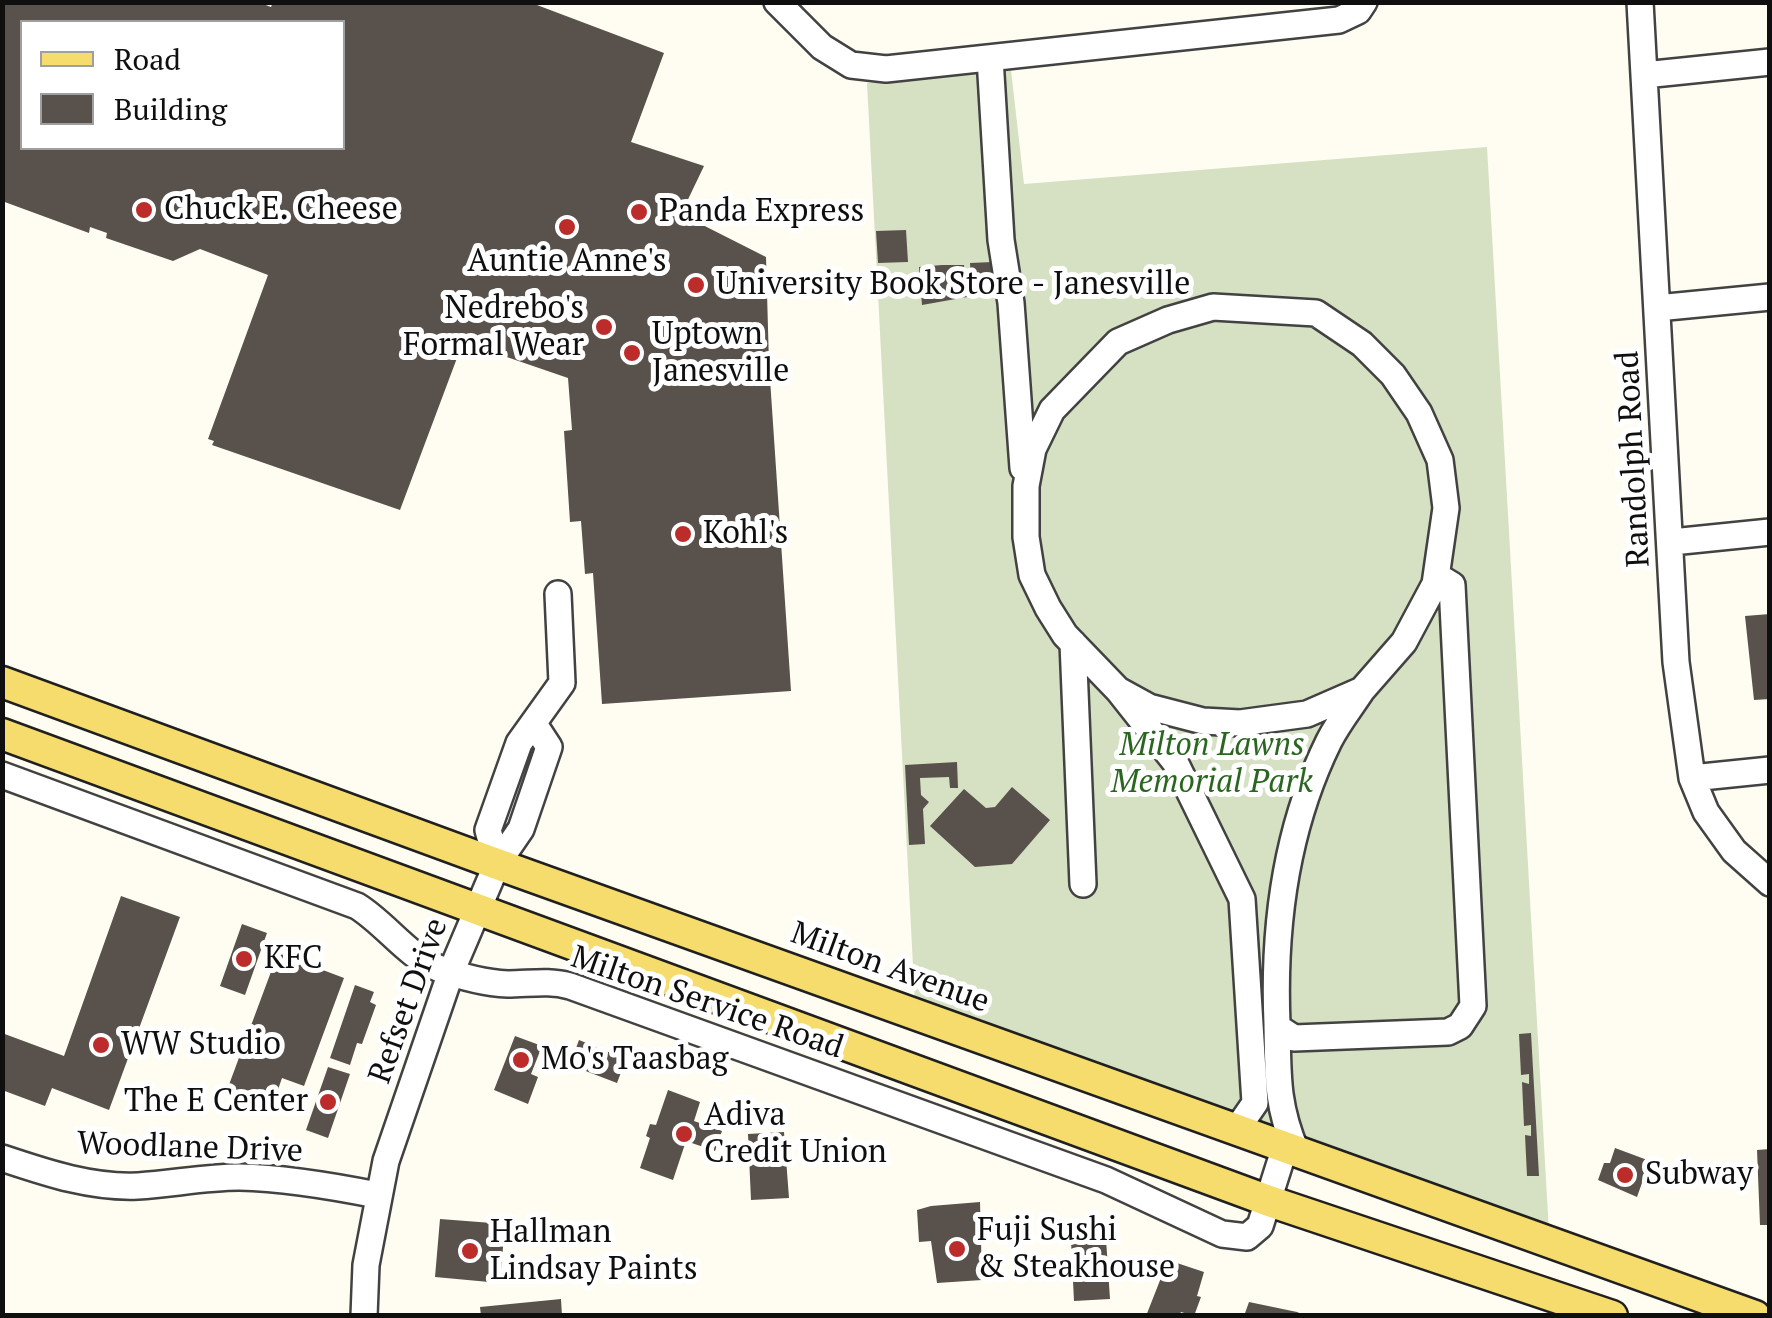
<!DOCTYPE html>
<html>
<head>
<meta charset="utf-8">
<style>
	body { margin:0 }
	#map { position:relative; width:1772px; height:1318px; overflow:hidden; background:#fffdf2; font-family:"PT Serif",serif }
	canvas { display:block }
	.frame { position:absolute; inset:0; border:5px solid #0f0f0f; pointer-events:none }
	.legend { position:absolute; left:20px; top:20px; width:325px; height:130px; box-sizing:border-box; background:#fff; border:2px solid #9f9f9f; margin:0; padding:12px 18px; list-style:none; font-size:30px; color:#0f0f0f }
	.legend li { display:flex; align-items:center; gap:20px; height:50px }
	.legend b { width:50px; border:2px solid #9f9f9f }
</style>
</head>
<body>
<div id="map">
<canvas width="1772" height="1318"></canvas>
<div class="frame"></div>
<ul class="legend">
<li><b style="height:12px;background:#f5dc6c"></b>Road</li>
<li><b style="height:28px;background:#58514c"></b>Building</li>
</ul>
</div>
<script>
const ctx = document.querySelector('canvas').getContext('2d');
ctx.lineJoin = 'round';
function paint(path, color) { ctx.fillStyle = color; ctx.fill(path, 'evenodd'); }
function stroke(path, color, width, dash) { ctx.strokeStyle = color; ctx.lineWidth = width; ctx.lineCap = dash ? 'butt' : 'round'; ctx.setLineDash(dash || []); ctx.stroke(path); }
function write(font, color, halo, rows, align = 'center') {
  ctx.font = font + ' "PT Serif",serif'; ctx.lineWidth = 10; ctx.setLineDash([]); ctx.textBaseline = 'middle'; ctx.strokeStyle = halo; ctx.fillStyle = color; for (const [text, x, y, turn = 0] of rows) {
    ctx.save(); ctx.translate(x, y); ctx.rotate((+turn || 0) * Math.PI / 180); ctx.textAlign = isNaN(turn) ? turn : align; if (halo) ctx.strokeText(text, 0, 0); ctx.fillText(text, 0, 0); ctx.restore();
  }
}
paint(new Path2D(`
	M1011,70L1024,184L1487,147L1549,1232L915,1004L867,83Z`), '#d5e1c2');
paint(new Path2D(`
	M2,2H258L271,7L273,2H529L664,53L631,142L704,166L681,214L766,257L769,364L791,691L602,704L593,573L585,574L581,521L570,522L564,431L572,430L568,378L463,342L400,510L212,445L214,441L208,439L268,275L200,249L173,261L106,238L107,233L90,227L89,233L2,201ZM22,22H342V148H22Z
	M906,230L908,262L878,263L876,231Z
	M993,262L995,296L972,297L970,263Z
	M942,265H964L967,297L922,305L919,267Z
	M1770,614V699L1754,700L1745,616Z
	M957,762L958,788H950L949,777L920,778L921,795L929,802L923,809L925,844L909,845L905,765Z
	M1012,787L1050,820L1012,864L975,867L930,826L964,789L986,808L995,807Z
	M121,896L180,917L109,1110L52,1088L45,1106L2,1090V1033L64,1056Z
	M242,924L267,933L245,995L220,986Z
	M278,953L344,978L304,1086L282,1078L272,1107L227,1090Z
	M355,985L374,992L370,1002L376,1005L362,1044L357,1043L350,1065L330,1058Z
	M1531,1033L1539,1176H1527L1525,1135L1531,1136V1125L1524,1126L1522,1082L1529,1084V1074L1521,1075L1519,1034Z
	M515,1036L542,1046L531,1074L538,1077L528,1104L494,1090Z
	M579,1040L626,1059L617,1083L570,1065Z
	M328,1067L350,1074L328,1138L306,1130Z
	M668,1090L700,1102L694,1121L722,1131L715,1151L686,1141L673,1180L640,1168L650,1138L646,1136L650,1124L656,1125Z
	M784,1132L789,1198L751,1200L748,1134Z
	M1615,1148L1650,1161L1647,1168L1653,1170L1649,1182L1643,1180L1637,1197L1598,1180L1604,1163H1610Z
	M1770,1149V1225H1760L1757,1150Z
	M980,1202L982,1280L937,1283L931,1241L919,1242L917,1210L931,1206Z
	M440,1219L505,1224L500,1283L435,1277Z
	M1106,1239L1110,1299L1074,1301L1071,1241Z
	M1168,1260L1204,1272L1197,1296L1201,1297L1194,1316L1181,1312L1179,1316H1146Z
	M561,1299L562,1316H481L480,1307Z
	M1249,1302L1297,1312L1306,1316H1244Z`), '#58514c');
const minor = new Path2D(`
	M777,2L822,47L851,65L886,69L1339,20L1358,11L1364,2
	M1640,2L1676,662L1692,778L1706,812L1734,851L1770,883
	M990,58L1001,240L1011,303L1023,468
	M1644,75L1770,62
	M1657,308L1770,297
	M1672,542L1770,532
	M1073,643L1083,884
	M1118,690L1149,707L1203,721L1240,723L1307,714L1362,690L1404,642L1435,584L1446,508L1440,460L1419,413L1393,375L1362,344L1316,313L1213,307L1168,320L1118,342L1052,410L1033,449L1026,486V537L1032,575L1048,608L1065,635L1118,690L1175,762L1242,899L1255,1103L1237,1129
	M2,775L357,906C385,923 407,956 438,968C459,976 485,983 508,984C529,984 549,980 570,986L1106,1180L1222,1234L1247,1237L1260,1226L1285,1147
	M1692,778L1770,770
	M497,864L488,830L519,743L562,683L558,594
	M1277,1027L1294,1038L1448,1032L1460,1026L1473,1006L1452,585L1437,576
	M1296,1151C1276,1104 1278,1074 1277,1024C1273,926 1285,830 1329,741C1338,723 1351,707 1362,690
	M2,1158C47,1173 91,1188 138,1186C172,1184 205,1177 239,1177C286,1178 332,1186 377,1195
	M364,1316L366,1265L386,1161L451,972L497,864L521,829L549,747L534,724`);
const major = new Path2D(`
	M2,682L497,864L1755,1316
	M2,734L1269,1201L1612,1316`);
stroke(minor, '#424242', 30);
stroke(major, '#202020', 35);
stroke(minor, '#fff', 25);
stroke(major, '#f5dc6c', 30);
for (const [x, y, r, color] of [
	[144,210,10,"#bc2c2a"],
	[639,212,10,"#bc2c2a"],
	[567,227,10,"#bc2c2a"],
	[696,285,10,"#bc2c2a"],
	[604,327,10,"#bc2c2a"],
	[632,353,10,"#bc2c2a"],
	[683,534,10,"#bc2c2a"],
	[244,959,10,"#bc2c2a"],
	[101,1045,10,"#bc2c2a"],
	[521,1060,10,"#bc2c2a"],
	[328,1102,10,"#bc2c2a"],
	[684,1134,10,"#bc2c2a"],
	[1625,1175,10,"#bc2c2a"],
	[957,1249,10,"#bc2c2a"],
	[470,1251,10,"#bc2c2a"]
]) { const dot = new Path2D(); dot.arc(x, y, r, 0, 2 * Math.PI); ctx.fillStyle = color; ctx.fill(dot); stroke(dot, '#fff', 4); }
write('32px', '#0f0f0f', '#fff', [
	["Chuck E. Cheese",164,210],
	["Panda Express",659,212],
	["Auntie Anne's",567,262,"center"],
	["University Book Store - Janesville",716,285],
	["Nedrebo's",584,309,"right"],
	["Formal Wear",584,346,"right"],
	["Uptown",652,335],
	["Janesville",652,372],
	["Kohl's",703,534],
	["KFC",264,959],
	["WW Studio",121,1045],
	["Mo's Taasbag",541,1060],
	["The E Center",308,1102,"right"],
	["Adiva",704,1116],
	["Credit Union",704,1153],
	["Subway",1645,1175],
	["Fuji Sushi",977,1231],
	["& Steakhouse",977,1268],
	["Hallman",490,1233],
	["Lindsay Paints",490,1270]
], 'left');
write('32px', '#0f0f0f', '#fff', [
	["Randolph Road",1634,459,-93],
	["Milton Avenue",890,968,20],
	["Refset Drive",409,1001,-70],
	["Milton Service Road",707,1003,19],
	["Woodlane Drive",190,1148,2]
]);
write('italic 32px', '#2a6620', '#fff', [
	["Milton Lawns",1212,746],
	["Memorial Park",1212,783]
]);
</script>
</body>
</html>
